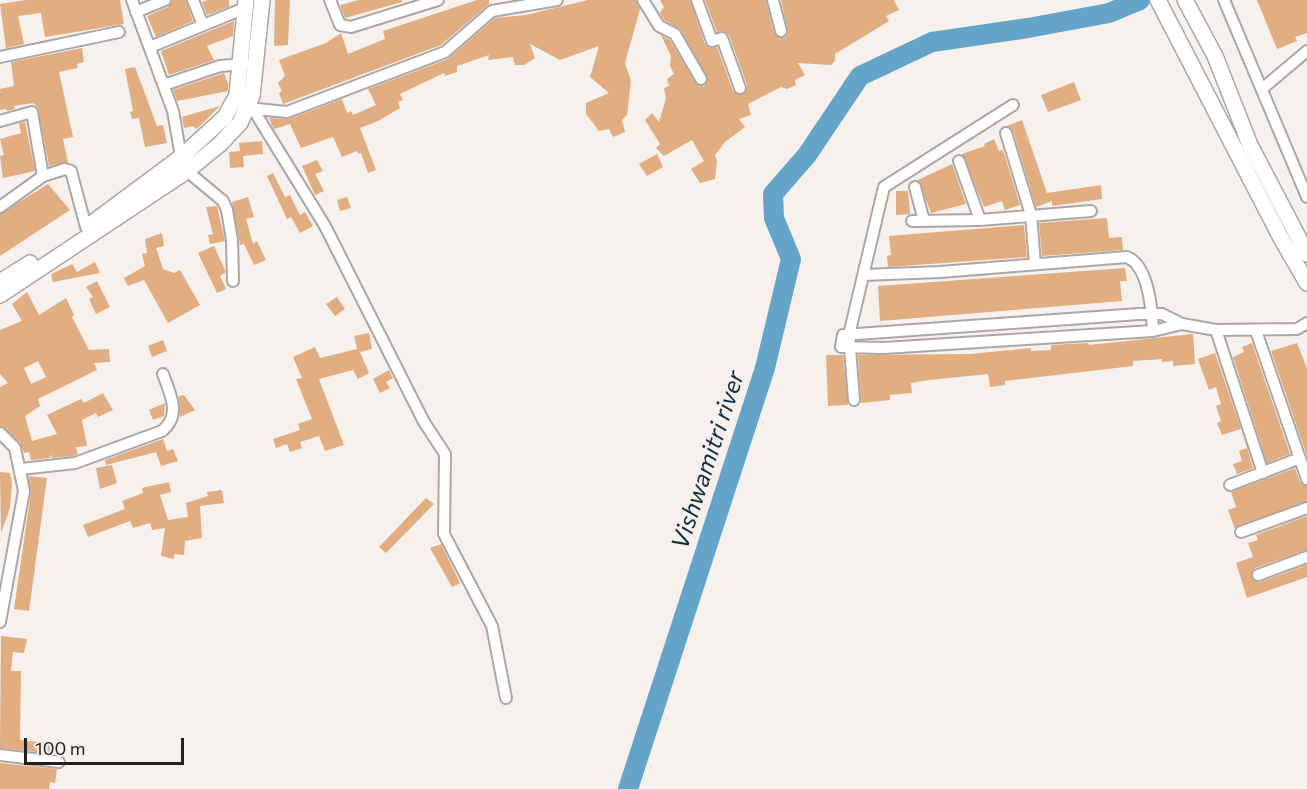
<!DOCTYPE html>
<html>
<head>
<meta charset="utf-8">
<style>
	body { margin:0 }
	#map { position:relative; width:1307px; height:789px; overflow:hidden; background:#f6f1ed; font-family:Commissioner,sans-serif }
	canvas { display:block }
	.scale { position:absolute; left:24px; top:738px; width:160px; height:27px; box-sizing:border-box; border:3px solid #22201f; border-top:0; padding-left:8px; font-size:18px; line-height:21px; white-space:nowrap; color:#22201f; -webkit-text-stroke:4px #f6f1ed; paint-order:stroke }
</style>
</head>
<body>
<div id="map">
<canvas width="1307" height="789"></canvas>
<div class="scale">100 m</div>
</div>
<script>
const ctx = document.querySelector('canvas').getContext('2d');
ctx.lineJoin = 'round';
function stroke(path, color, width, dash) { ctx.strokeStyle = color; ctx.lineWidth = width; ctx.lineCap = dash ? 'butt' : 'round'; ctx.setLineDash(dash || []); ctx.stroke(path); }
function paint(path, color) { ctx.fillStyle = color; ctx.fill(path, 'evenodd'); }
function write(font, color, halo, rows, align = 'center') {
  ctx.font = font + ' Commissioner,sans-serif'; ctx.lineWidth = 4.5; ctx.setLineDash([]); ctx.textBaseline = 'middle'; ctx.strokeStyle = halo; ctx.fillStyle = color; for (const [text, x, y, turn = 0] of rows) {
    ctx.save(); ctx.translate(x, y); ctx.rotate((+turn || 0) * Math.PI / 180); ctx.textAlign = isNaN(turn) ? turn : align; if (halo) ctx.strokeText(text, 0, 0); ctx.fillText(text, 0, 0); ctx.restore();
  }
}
stroke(new Path2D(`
	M628,789L765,368L791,259L774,218L773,194L807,155L860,76L932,42L1028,28L1109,13L1140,0`), '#64a4c8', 20);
paint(new Path2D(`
	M26,0H120L124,24L45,37L41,13L18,16L24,44L6,48L0,4Z
	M172,0H186L193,21L156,37L147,16L168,7Z
	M208,0H229V7L207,15L202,2Z
	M275,0H290L288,45L274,46Z
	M359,0H402V2L345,18L340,5Z
	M477,0H489V4L441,45L283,104L279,93L282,91L278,83L285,76L279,60L326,43L341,33L348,54L385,39L383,31Z
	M588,0H636L640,9L625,63L631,81L627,115L622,120L625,132L613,137L609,129L599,131L586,114V103L609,93L590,77L599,46L560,60L530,44L535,58L524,65H515L513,57L488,60L489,55L457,66V72L445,76L444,73L400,94L403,100L398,102L400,108L378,121L360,128L376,170L368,173L361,153L358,154L357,151L342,157L333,137L301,148L290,124L274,129L269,118L289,119L342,99L347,113L351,111L353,115L376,105L368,89L448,59L495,18L526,15Z
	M660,0H690L705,44L710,48L717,47L733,91L739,95L746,92L747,85L729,35L724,31L717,32L705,0H766L774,33L780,38L786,37L788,32L781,0H894L899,10L886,16L889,21L835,54V61L831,65L798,63L805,75L795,80L796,85L787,89L781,87L748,104L751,115L739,119L745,127L725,142L715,155L717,161L715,179L700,183L691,169L704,161L692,140L664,156L656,148L660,144L645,120L652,113L659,122L666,98L664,88L669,86L667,79L674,74L670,66L671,56L661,35L670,40L697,85L704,86L708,80L681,30L664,20L660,13L664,7Z
	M1257,0H1307V33L1295,37L1297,41L1277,49Z
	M234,21L233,36L207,46L214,60L169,75L161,51Z
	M82,48L84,62L77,64L78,68L59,72L73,137L63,139L68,162L49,166L38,108L33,103L14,106L15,109L7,111L6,109L0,110V89L14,86L11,62Z
	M135,67L157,126L163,125L167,143L145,147L139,118L132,119L130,112L133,111L125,69Z
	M224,73L228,84V91L177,101L173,90Z
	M1074,82L1081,100L1048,112L1041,95Z
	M220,106L197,129L193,126L184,128L182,117Z
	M1022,120L1047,193L1101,185L1102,199L1052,206V201L1036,207L1013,131L1007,126Z
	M25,122L35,171L3,178L0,156L4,155L0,139L21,133L19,123Z
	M994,139L999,151L1003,150L1020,205L1005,210L1002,201L984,207L962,154L985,146L984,144Z
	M262,141L263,154L243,156L244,167L230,168L229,152L240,151L239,143Z
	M657,154L663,167L647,176L639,164Z
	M317,160L323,171L315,174L324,191L315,195L302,166Z
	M952,164L966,204L931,213L918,180Z
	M273,173L285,197L290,195L300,215L305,212L313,226L300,233L291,217L287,219L267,176Z
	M48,184L70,210L0,256V214Z
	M896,191H908L910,214L896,215Z
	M248,197L254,217L246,219L253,244L257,241L266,260L254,265L244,244L240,245L232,202Z
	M347,197L351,208L340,211L337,200Z
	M217,206L225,241L210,244L208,235L213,234L206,207Z
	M1107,218L1109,238L1122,237L1123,250L1042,256L1039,223Z
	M1024,225L1027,257L888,267L887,256L891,255L889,236Z
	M162,233L164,246L156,248L163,269L174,273L180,270L200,305L168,323L144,280L128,286L124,278L145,266L142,254L147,253L145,239Z
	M214,246L225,270V273L220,276L226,289L217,293L198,253Z
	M95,262L100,273L53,282L51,274L64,268L72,264L77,272Z
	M1125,268L1127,281H1120L1122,301L880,321L878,286Z
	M97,281L110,307L96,314L89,299L93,297L86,287Z
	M27,292L39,315L66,298L74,315L72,317L89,350L109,349L110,362L94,363L97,370L38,399L40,406L25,416L32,441L57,434L47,415L81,399L84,403L103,393L113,410L98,417L96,413L82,420L87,446L76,447L78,454L73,456L52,458L51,454L50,458L31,460L29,452L24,453L20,443L0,426V387L8,383L0,374V330L22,321L12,304ZM38,361L46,377L31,384L24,368Z
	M337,297L345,309L335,316L326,304Z
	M369,333L372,349L360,352L369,373L358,379L353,370L319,379L344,445L325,451L319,436L300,442L302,448L290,452L287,444L276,448L273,439L300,430L298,424L312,419L296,379L302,378L293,357L315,347L320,358L357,349L354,336Z
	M1193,334L1195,364L1173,366V361L1162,362V359L1133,361V366L1005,381V385L990,387L988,374L929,380L911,383L912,393L890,395V400L861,403L858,355L970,354L1031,348V351L1051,350V345L1088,343L1089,345Z
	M163,340L167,351L152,357L148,346Z
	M1252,343L1290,454L1267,463L1233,357L1244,352L1242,347Z
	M1297,343L1307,368V456L1271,351Z
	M1215,353L1241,429L1222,435L1217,423L1221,421L1216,406L1221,404L1216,387L1209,390L1198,359Z
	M826,355H843L848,405L828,406Z
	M389,370L393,378L386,382L390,388L380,393L373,379Z
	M184,395L195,410L180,417L179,396Z
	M165,403L164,416L153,420L149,410Z
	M163,439L167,451L173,449L178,461L161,466L156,452L106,465L105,460Z
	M1247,448L1253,468L1237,474L1233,464L1242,461L1239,451Z
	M112,465L117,483L100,489L96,468Z
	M1295,468L1300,482L1307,486V501L1235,529L1228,510L1236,507L1231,492Z
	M0,472L10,473L12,483L10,508L1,533Z
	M28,476L47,478L29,611L14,609L31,492Z
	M169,482L171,492L160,495L168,520L188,517L186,503L208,496L207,492L222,490L224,503L200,506L202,538L185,541L184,555L174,554V559L161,556L165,528L152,530L150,523L133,528L130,521L88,537L83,525L125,509L122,501L143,493L142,488Z
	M426,498L434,504L386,553L379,547Z
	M1307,516V550L1255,568L1251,574L1253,580L1260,582L1307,565V577L1247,598L1236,563L1253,557L1248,543L1258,540L1256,535Z
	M441,544L460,583L452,587L430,548Z
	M1,636L27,639L24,653L13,652L11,671H21L20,740L58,744L57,754L0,748Z
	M0,763L57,769L55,783L50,782L49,789H0Z`), '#e1ad81');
const street = new Path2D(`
	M132,0L173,111L181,157L187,171L223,201L227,210L232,240L233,281
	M193,0L203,25
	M330,0L340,25L351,27L438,0
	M643,0L659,26L675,34L701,79
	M697,0L712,41L722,38L740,88
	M773,0L781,31
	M1224,0L1307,197
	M136,12L165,0
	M150,47L245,8
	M0,57L119,32
	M164,85L220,66L244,64
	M1263,88L1307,51
	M247,108L287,112L445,52L492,11L557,0
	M253,109L325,226L424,422L445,454L444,534L492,626L506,698
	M0,121L32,112L43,176L0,207
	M1006,133L1031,215L1035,264
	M959,161L980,220
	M43,176L65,169L71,171L86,227
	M915,187L924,221
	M912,221L980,220L1091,211
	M863,275L940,272L1127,257C1149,266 1152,311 1153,331
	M1182,324L1153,331L884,348L841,347L843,335L1139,314H1162L1182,324L1216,330L1297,329L1307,323
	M1216,330L1263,473
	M1256,331L1307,479
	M854,400L849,335L884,187L1013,105
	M0,433L15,448L24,491L0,622
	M21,469L75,463L162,431C182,415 170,394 163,374
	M1230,485L1300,458
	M1241,532L1307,508
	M1258,575L1307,557
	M0,755L59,762`);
const secondary = new Path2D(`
	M1158,0L1281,238L1307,283
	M1185,0L1215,56L1250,145L1307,254
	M91,224L181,157L225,117L237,95L246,0
	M0,282L30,263
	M0,295L187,171L220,144L240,123L252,96L262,0`);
stroke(street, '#aca7a4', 14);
stroke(secondary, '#aca7a4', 18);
stroke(street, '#fff', 10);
stroke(secondary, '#fff', 15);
write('italic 24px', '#112f3f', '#f6f1ed', [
	["Vishwamitri river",708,460,-72]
]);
</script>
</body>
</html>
